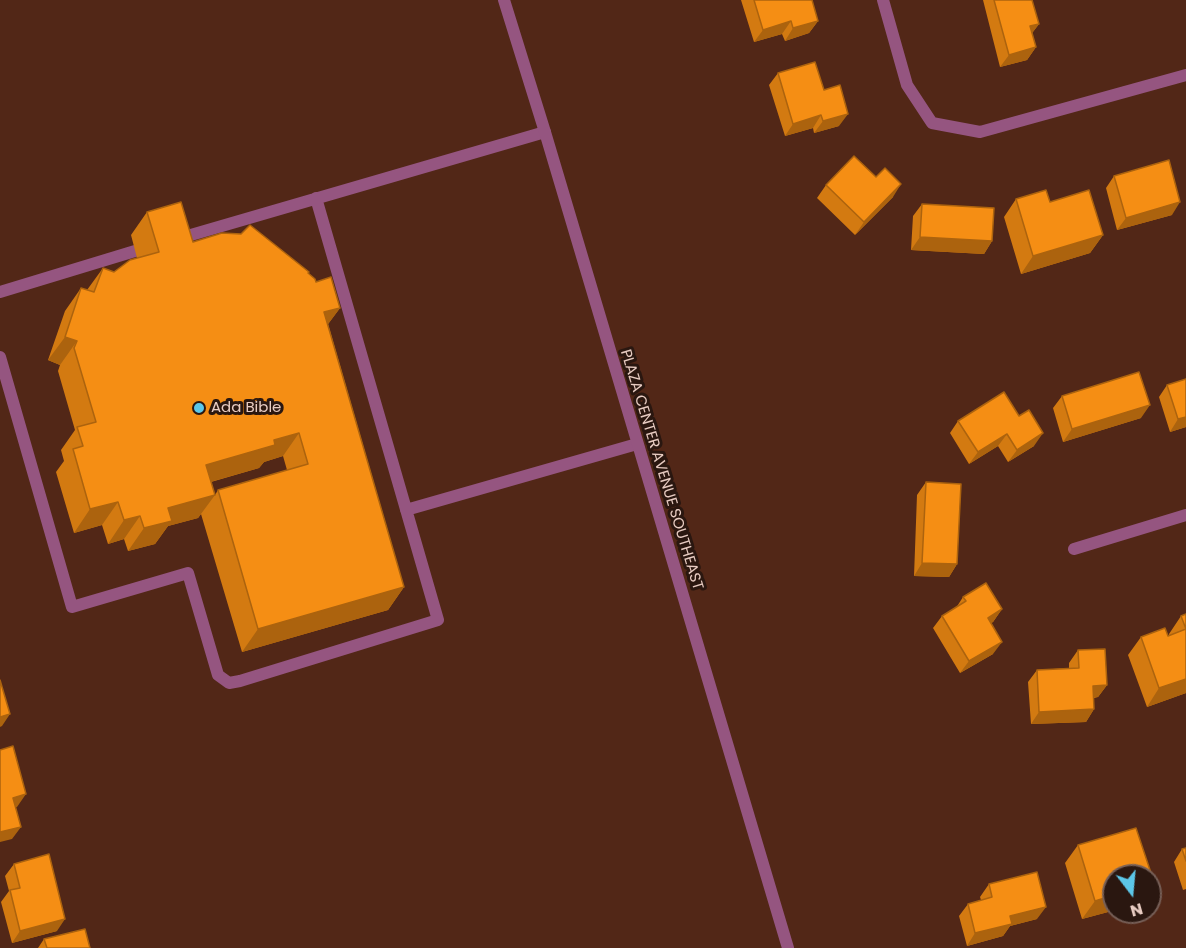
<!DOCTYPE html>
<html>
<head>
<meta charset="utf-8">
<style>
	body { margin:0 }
	#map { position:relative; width:1186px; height:948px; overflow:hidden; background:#522717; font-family:Poppins,sans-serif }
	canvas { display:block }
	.north { position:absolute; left:1102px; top:864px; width:60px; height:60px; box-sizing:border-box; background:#2a1710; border:2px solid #765f57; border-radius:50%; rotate:164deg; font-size:16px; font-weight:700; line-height:24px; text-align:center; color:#e8ccc2 }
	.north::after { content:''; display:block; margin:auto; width:21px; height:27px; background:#5cc7e8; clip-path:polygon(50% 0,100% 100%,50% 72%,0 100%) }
</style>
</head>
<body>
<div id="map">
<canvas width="1186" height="948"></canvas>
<div class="north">N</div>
</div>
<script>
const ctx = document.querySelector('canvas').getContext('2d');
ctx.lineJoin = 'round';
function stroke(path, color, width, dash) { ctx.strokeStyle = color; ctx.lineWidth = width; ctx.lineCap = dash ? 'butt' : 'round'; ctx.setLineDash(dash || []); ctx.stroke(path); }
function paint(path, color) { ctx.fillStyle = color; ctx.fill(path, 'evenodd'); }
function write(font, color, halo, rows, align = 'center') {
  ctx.font = font + ' Poppins,sans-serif'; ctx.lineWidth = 6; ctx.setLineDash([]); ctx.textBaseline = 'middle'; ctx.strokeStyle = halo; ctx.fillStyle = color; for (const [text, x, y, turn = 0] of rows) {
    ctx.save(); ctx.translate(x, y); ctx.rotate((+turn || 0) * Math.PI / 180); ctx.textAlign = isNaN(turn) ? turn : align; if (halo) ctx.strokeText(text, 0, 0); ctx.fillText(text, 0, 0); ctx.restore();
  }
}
stroke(new Path2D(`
	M177,239L545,132
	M0,292L135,251
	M0,357L72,607L188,573L218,675L229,683L240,681L438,620L316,198
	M406,510L637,444`), '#955580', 12);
stroke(new Path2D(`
	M504,0L545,132L788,948
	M883,0L907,85L932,123L980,132L1186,75
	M1074,549L1186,515`), '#955580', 12);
paint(new Path2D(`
	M741,0H812L818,21L809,33L785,41L782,34L754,42Z
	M983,0H1032L1039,24L1032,33L1036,47L1027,60L1000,67Z
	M778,73L824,90L839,126L814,133L813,128L785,136L769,85Z
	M1114,176L1172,215L1117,230L1106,188Z
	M826,185L893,197L855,235L817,198Z
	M1016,199L1103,235L1090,253L1021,274L1004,217Z
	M922,204L992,241L984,254L911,250L913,216Z
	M147,212L193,242L308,273L340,308L328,324L404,587L388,610L242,652L201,514L198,518L168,526L155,544L128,551L124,539L108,544L102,525L74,533L56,472L64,461L61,450L75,430L58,371L60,365L48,360L65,311L81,288L87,290L103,268L114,272L137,258L131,235ZM283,456L287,470L218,490L215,495L211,482L259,468L264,462Z
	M1167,385L1186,427L1170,432L1159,397Z
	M1004,392L1034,446L1008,462L998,446L969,464L950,433L958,421Z
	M1062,396L1141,418L1063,442L1053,408Z
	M926,482L957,564L949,577L914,576L917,495Z
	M963,597L1002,609L993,622L991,623L993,654L960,673L933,628L942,616L956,608Z
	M1186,614V693L1147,707L1128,655L1141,637L1169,635V634L1181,616Z
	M1078,650L1107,685L1098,697L1094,698V709L1086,722L1031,724L1028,682L1037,670L1069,668V663Z
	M1078,845L1114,876V902L1108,912L1082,919L1065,863Z
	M1186,848V889L1183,890L1174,862L1182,849Z
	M14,864L57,931L12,943L1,902L9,891L5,876Z
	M989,884L1037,919L1010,926L1003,936L967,946L959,916L968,904L981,900L980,897Z
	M44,939L90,948H38Z`), '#d37a11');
paint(new Path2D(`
	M791,21L782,34L754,42L763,30Z
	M818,21L809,33L785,41L793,28Z
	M1039,24L1030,36V26Z
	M1036,47L1027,60L1000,67L1009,55Z
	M848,114L839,126L814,133L823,121Z
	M821,115L813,128L785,136L793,124Z
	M901,184L893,197L855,235L864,222Z
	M1180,202L1172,215L1117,230L1126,218Z
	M1103,235L1090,253L1021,274L1033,256Z
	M920,237L992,241L984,254L911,250Z
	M340,308L323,331L324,312Z
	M65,337L77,341L60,365L48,360Z
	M1150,405L1141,418L1063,442L1072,429Z
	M1186,417V427L1170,432L1178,419Z
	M299,433L283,456L264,462L259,468L189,488L206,465L274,440Z
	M1043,433L1034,446L1008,462L1017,450Z
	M1007,434L998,446L969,464L978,452Z
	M215,495L198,518L168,526L155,544L128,551L144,528L168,508Z
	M118,502L102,525L74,533L90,509Z
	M140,516L124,539L108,544L124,520Z
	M922,563L957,564L949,577L914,576Z
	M404,587L388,610L242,652L258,629Z
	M1002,609L993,622L979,630L988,618Z
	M1002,642L993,654L960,673L969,661Z
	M1186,679V693L1147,707L1159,688Z
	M1107,685L1098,697L1085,698L1093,686Z
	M1094,709L1086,722L1031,724L1039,712Z
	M10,714L2,726L0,727V717Z
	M26,794L17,807L4,810L13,798Z
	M21,827L12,839L0,842V832Z
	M1114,888V902L1108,912L1082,919L1095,901Z
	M1046,907L1037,919L1010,926L1003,936L967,946L975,933L1010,916Z
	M65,919L57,931L12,943L20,931Z`), '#ac630e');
const building = new Path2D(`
	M754,0H812L818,21L793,28L791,21L763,30Z
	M994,0H1032L1039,24L1030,26L1036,47L1009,55Z
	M815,62L824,90L840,85L848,114L823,121L821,115L793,124L778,73Z
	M854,156L876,177L885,168L901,184L864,222L826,185Z
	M1169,160L1180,202L1126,218L1114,176Z
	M1046,190L1050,202L1089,190L1103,235L1033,256L1016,199Z
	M181,202L193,242L222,233L241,234L250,225L309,272L308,273L315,279L316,282L331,277L340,308L324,312L404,587L258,629L218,490L308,464L299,433L274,440L275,445L206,465L215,495L168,508L172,521L144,528L140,516L124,520L118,502L90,509L73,449L83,446L77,427L96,422L74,348L77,341L65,337L81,288L94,292L103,268L114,272L130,260L159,252L147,212Z
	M922,204L994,208L992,241L920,237Z
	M1139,372L1150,405L1072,429L1062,396Z
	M1186,379V417L1178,419L1167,385Z
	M1004,392L1019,416L1029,410L1043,433L1017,450L1007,434L978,452L958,421Z
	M926,482L961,484L957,564L922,563Z
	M986,583L1002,609L988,618L1002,642L969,661L942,616L966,601L963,597Z
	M1186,614V679L1159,688L1141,637L1165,628L1168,636L1186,629L1181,616Z
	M1105,649L1107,685L1093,686L1094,709L1039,712L1037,670L1079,668L1078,650Z
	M0,680L10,714L0,717Z
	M13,746L26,794L13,798L21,827L0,832V750Z
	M1136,828L1151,873L1142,876H1114V895L1095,901L1078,845Z
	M1186,848V861L1182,849Z
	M49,854L65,919L20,931L10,890L20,888L14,864Z
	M1037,872L1046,907L1010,916L1012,924L975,933L968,904L992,897L989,884Z
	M85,929L90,948H47L44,939Z`);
paint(building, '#f58e14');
stroke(building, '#ac630e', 1.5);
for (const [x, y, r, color] of [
	[199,408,6,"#5cc7e8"]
]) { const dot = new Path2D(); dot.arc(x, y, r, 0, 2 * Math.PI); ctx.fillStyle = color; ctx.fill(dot); stroke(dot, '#2a1710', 2); }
write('15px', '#e8ccc2', '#2a1710', [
	["Ada Bible",211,408]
], 'left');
write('15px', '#e8ccc2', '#2a1710', [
	["PLAZA CENTER AVENUE SOUTHEAST",661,470,73]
]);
</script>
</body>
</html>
